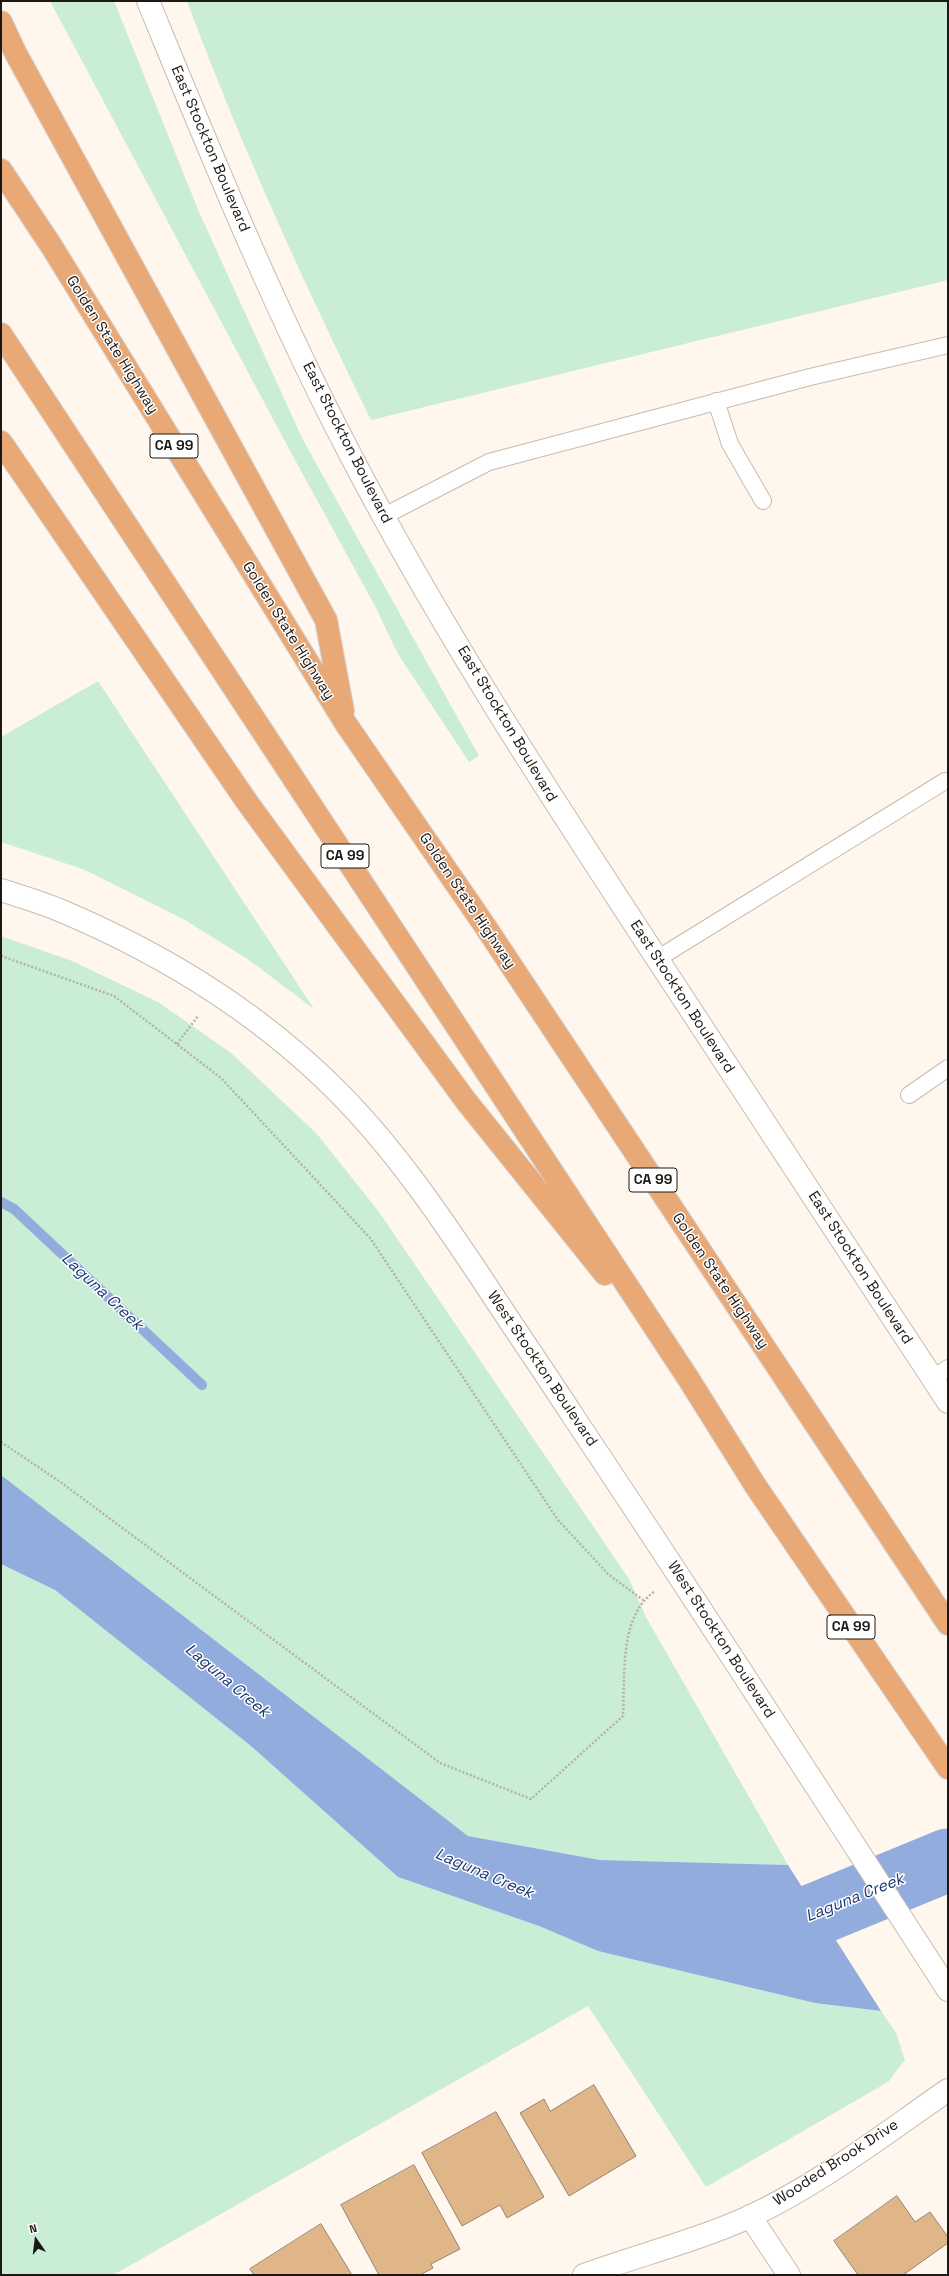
<!DOCTYPE html>
<html>
<head>
<meta charset="utf-8">
<style>
	body { margin:0 }
	#map { position:relative; width:949px; height:2276px; overflow:hidden; background:#fff6ed; font-family:"Space Grotesk",sans-serif }
	canvas { display:block }
	.frame { position:absolute; inset:0; border:2px solid #1d1813; pointer-events:none }
	.north { position:absolute; left:16px; top:2220px; width:40px; height:40px; -webkit-text-stroke:3px #fff; paint-order:stroke; rotate:346deg; font-size:11px; font-weight:700; line-height:16px; text-align:center; color:#1d1813 }
	.north::after { content:''; display:block; margin:auto; width:14px; height:18px; background:#1d1813; clip-path:polygon(50% 0,100% 100%,50% 72%,0 100%) }
</style>
</head>
<body>
<div id="map">
<canvas width="949" height="2276"></canvas>
<div class="frame"></div>
<div class="north">N</div>
</div>
<script>
const ctx = document.querySelector('canvas').getContext('2d');
ctx.lineJoin = 'round';
function paint(path, color) { ctx.fillStyle = color; ctx.fill(path, 'evenodd'); }
function stroke(path, color, width, dash) { ctx.strokeStyle = color; ctx.lineWidth = width; ctx.lineCap = dash ? 'butt' : 'round'; ctx.setLineDash(dash || []); ctx.stroke(path); }
function write(font, color, halo, rows, align = 'center') {
  ctx.font = font + ' "Space Grotesk",sans-serif'; ctx.lineWidth = 3; ctx.setLineDash([]); ctx.textBaseline = 'middle'; ctx.strokeStyle = halo; ctx.fillStyle = color; for (const [text, x, y, turn = 0] of rows) {
    ctx.save(); ctx.translate(x, y); ctx.rotate((+turn || 0) * Math.PI / 180); ctx.textAlign = isNaN(turn) ? turn : align; if (halo) ctx.strokeText(text, 0, 0); ctx.fillText(text, 0, 0); ctx.restore();
  }
}
paint(new Path2D(`
	M50,1H114L199,212L303,440L479,756L469,762L398,654L375,606L288,447Z
	M187,1H948V280L371,420C304,283 240,144 187,1Z
	M98,681L314,1009L249,960L185,920L85,870L1,842V737Z
	M1,936L72,961L158,1002L231,1053L317,1134L379,1212L629,1579L646,1617L788,1865L600,1860L468,1836L1,1475Z
	M1,1564L55,1590L251,1746L398,1877L539,1926L598,1951L815,2003L881,2011L896,2033L905,2060L888,2082L706,2187L588,2006L113,2275H1Z`), '#c9edd5');
paint(new Path2D(`
	M1,1475L468,1836L600,1860L788,1865L881,2011L815,2003L598,1951L539,1926L398,1877L251,1746L55,1590L1,1564Z`), '#92acde');
stroke(new Path2D(`
	M1,1202L14,1209L202,1385`), '#92acde', 10);
stroke(new Path2D(`
	M734,1925L802,1920L948,1860`), '#92acde', 63);
const building = new Path2D(`
	M594,2085L636,2156L569,2196L520,2113L544,2099L550,2111Z
	M496,2112L544,2197L507,2218L500,2205L462,2226L422,2153Z
	M414,2165L460,2249L431,2264L433,2268L420,2275H379L341,2205Z
	M897,2196L915,2222L930,2212L948,2237V2243L903,2275H858L834,2241Z
	M321,2224L352,2275H254L250,2269Z`);
paint(building, '#e0b588');
stroke(building, '#918476', 1);
const service = new Path2D(`
	M716,401L730,444L763,501
	M384,516L489,462L810,377L948,345
	M657,959L945,781
	M909,1095L948,1068
	M933,1378L948,1368`);
const minor = new Path2D(`
	M750,2216L789,2275
	M584,2275C639,2255 696,2241 749,2217C820,2184 884,2134 948,2090`);
const tertiary = new Path2D(`
	M148,1C211,154 273,307 350,454C441,629 550,795 658,960C755,1107 851,1255 948,1402
	M1,890C22,897 44,903 64,912C165,955 259,1013 337,1091C393,1147 438,1213 482,1279C512,1325 543,1370 573,1416C700,1606 824,1798 948,1990`);
const motorway = new Path2D(`
	M1,22L15,52L326,620L343,711
	M1,170L52,247L346,724L483,923L948,1624
	M1,334L688,1378L755,1485L948,1768
	M1,442L247,802L466,1101L605,1274`);
stroke(service, '#c9bbac', 18);
stroke(minor, '#c9bbac', 24);
stroke(tertiary, '#c9bbac', 24);
stroke(motorway, '#d6d5d5', 24);
stroke(new Path2D(`
	M1,956L114,996L221,1078L370,1238L558,1520L608,1574L643,1600
	M177,1044L198,1016
	M1,1442L59,1481L440,1763L531,1799L623,1716C625,1677 619,1616 654,1592`), '#b8b1a9', 2.5, [2, 2]);
stroke(service, '#fff', 16);
stroke(minor, '#fff', 22);
stroke(tertiary, '#fff', 22);
stroke(motorway, '#e9a977', 22);
for (const [x, y, w] of [
	[174,446,48],
	[345,856,48],
	[653,1180,48],
	[851,1627,48]
]) { const box = new Path2D(); box.roundRect(x - w / 2, y - 12, w, 24, 3); ctx.fillStyle = '#fff'; ctx.fill(box); stroke(box, '#1d1813', 1); }
write('bold 14px', '#1d1813', null, [
	["CA 99",174,446],
	["CA 99",345,856],
	["CA 99",653,1180],
	["CA 99",851,1627]
]);
write('15px', '#1d1813', '#fff', [
	["East Stockton Boulevard",210,149,67],
	["Golden State Highway",112,345,58],
	["East Stockton Boulevard",347,443,63],
	["Golden State Highway",288,631,58],
	["East Stockton Boulevard",507,724,59],
	["Golden State Highway",467,901,56],
	["East Stockton Boulevard",682,997,57],
	["East Stockton Boulevard",860,1268,57],
	["Golden State Highway",720,1281,56],
	["West Stockton Boulevard",542,1369,56],
	["West Stockton Boulevard",721,1640,57],
	["Wooded Brook Drive",836,2163,-33]
]);
write('italic 16px', '#1d3974', '#fff', [
	["Laguna Creek",102,1292,43],
	["Laguna Creek",227,1681,40],
	["Laguna Creek",484,1874,23],
	["Laguna Creek",855,1898,-22]
]);
</script>
</body>
</html>
